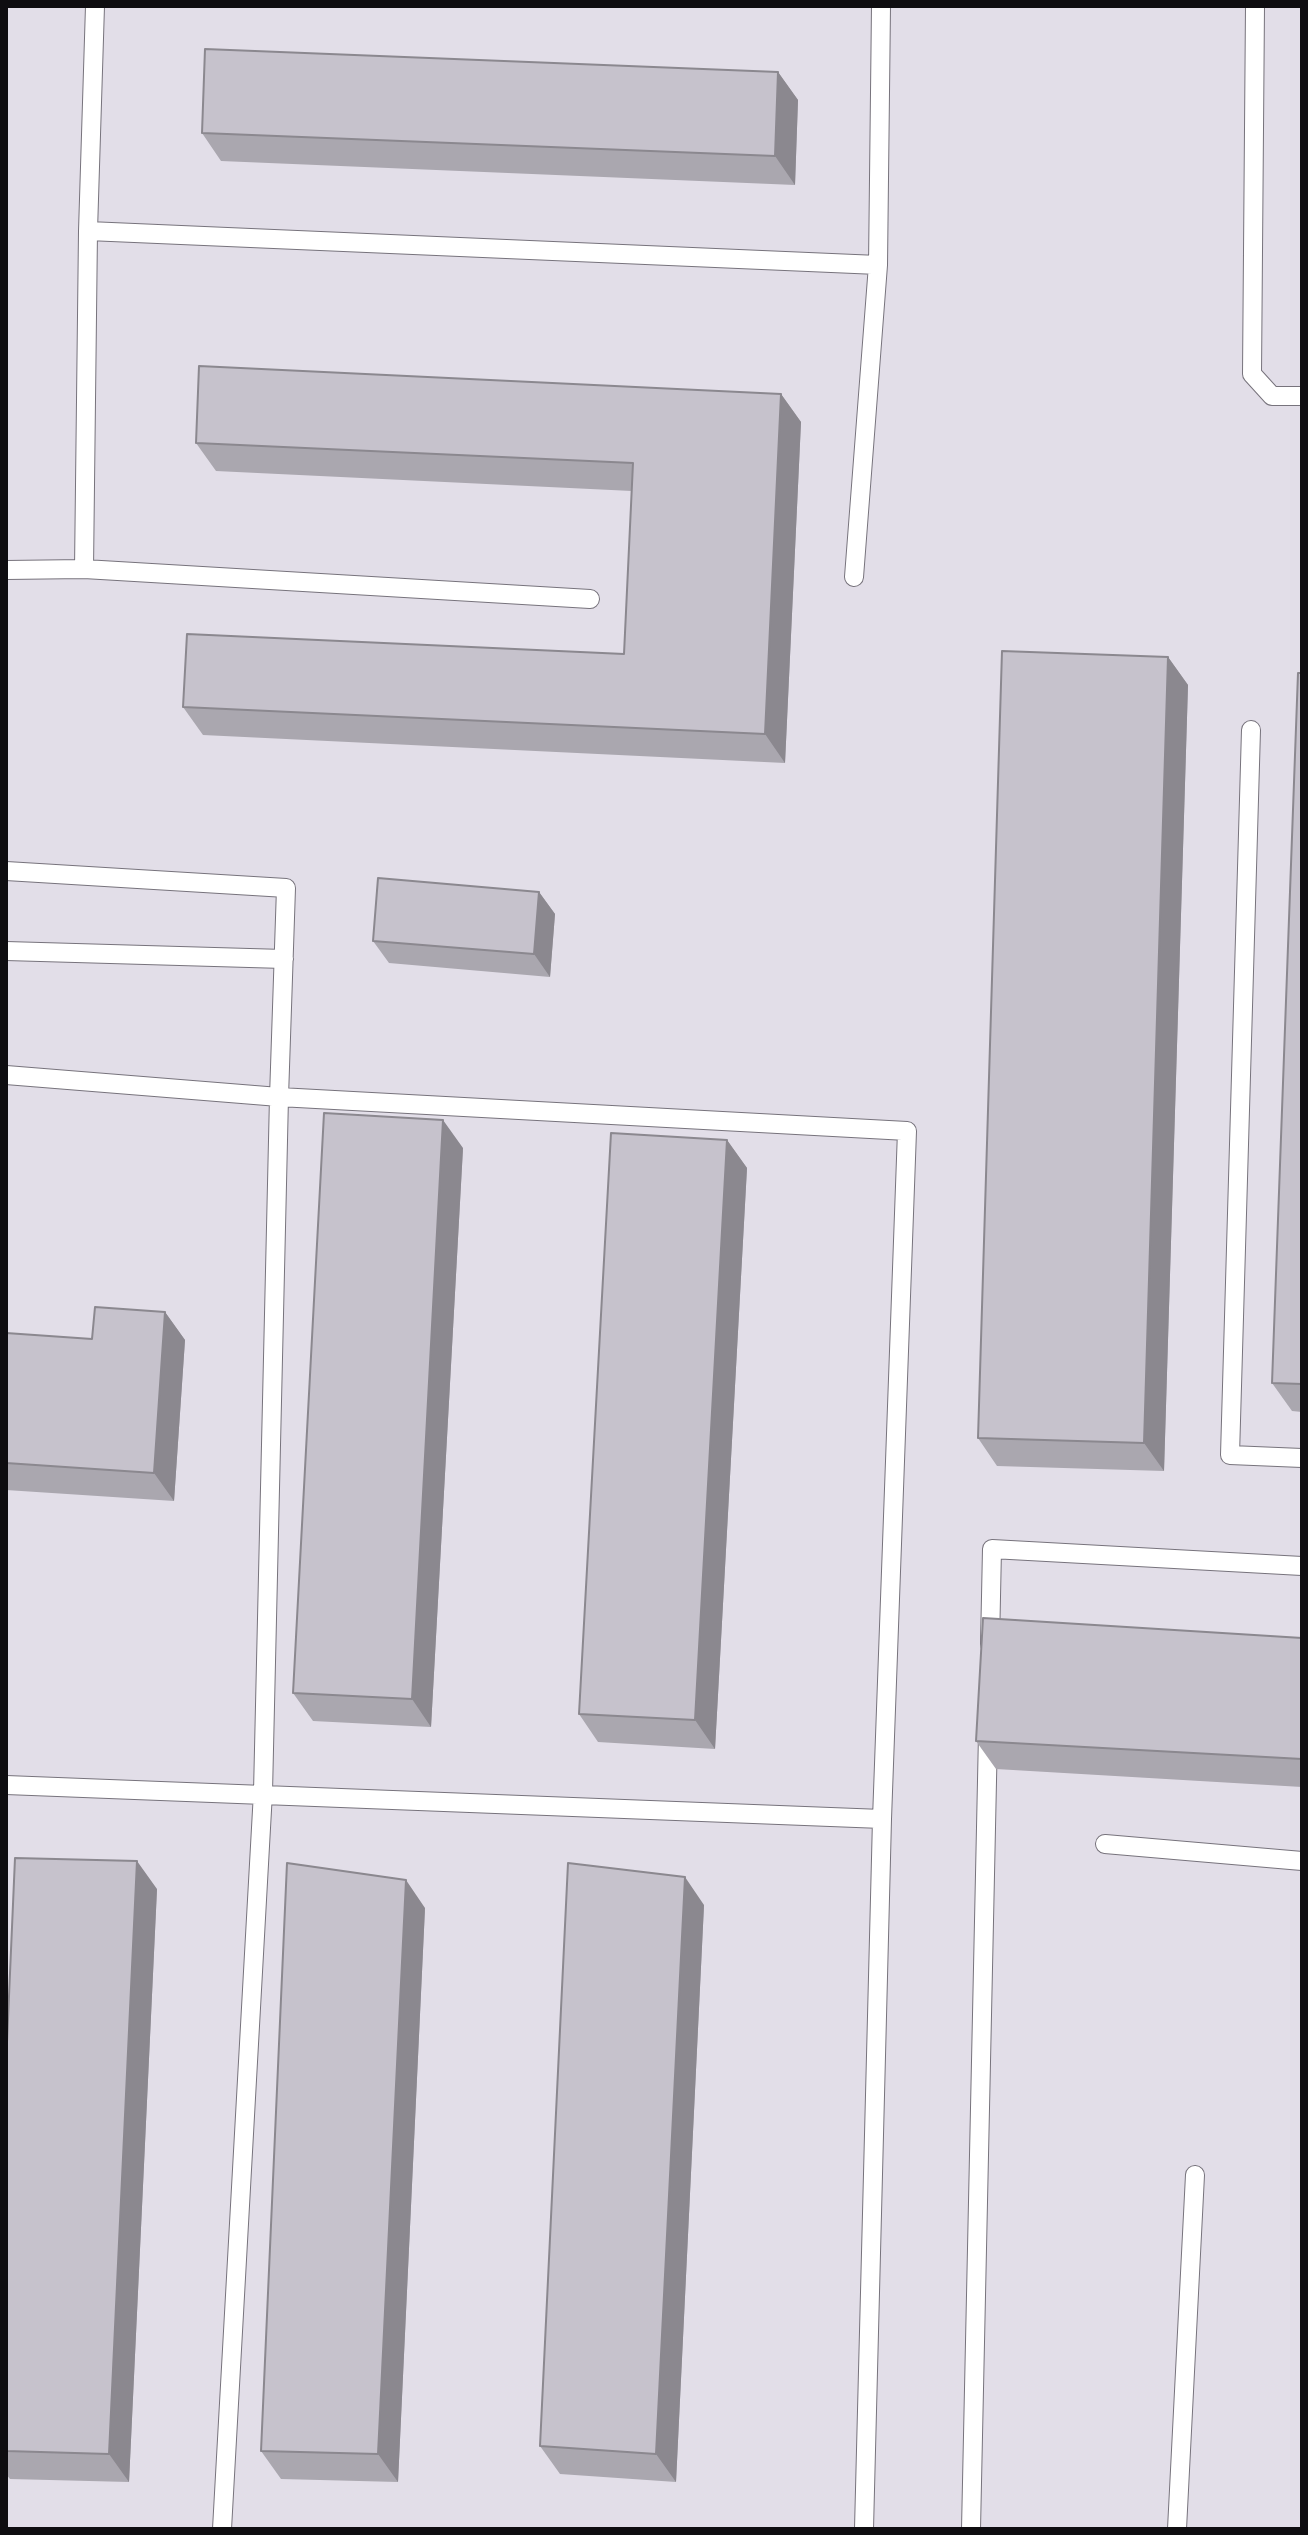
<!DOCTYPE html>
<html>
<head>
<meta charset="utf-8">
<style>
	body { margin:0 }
	#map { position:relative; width:1308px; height:2535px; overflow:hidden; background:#e2dee8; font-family:Mulish,sans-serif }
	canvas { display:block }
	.frame { position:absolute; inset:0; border:8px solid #0e0d10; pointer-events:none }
</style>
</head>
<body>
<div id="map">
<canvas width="1308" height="2535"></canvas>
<div class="frame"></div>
</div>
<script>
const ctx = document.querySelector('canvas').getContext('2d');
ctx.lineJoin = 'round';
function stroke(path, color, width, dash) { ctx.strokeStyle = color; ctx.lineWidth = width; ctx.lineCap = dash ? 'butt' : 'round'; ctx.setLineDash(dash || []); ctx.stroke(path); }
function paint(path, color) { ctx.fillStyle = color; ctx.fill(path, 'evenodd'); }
const lane = new Path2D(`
	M95,6L88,231L878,265
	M1255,6L1252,374L1272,396H1302
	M84,569L88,231
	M6,570L84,569L590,599
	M854,577L878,265L881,6
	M1251,730L1230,1455L1302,1458
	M6,871L286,888L279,1097L6,1075
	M6,951L284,959
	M990,1644L992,1549L1302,1566
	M6,1785L882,1819
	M1105,1844L1302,1861
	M222,2529L263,1792L279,1097L907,1131L882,1819L864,2529
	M971,2529L988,1734
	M1177,2529L1195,2175`);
stroke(lane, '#77737c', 20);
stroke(lane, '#fff', 18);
paint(new Path2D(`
	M778,72L798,100L795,185L221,161L202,133Z
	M781,394L801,422L785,763L203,735L183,707L624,654L632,491L216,471L196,443Z
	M1168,657L1188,685L1164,1471L997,1466L978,1438Z
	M1302,673V1412L1292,1411L1272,1383Z
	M539,892L555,914L550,977L389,963L373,941Z
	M727,1140L747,1168L715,1749L598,1742L579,1714Z
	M463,1148L431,1727L313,1721L293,1693Z
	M165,1312L185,1340L174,1501L6,1490V1333L92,1339Z
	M1302,1638V1787L996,1769L976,1741Z
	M157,1889L129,2482L10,2479L6,2474V2065Z
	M704,1905L676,2482L560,2474L540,2446Z
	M425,1908L398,2482L281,2479L261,2451Z`), '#aaa7af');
paint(new Path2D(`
	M778,72L798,100L795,185L775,156Z
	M781,394L801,422L785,763L765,734Z
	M1168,657L1188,685L1164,1471L1144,1443Z
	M539,892L555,914L550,977L534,954Z
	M443,1120L463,1148L431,1727L412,1699Z
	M727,1140L747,1168L715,1749L695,1720Z
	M165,1312L185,1340L174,1501L154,1473Z
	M137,1861L157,1889L129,2482L109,2454Z
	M685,1877L704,1905L676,2482L656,2454Z
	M406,1880L425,1908L398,2482L378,2454Z`), '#8b888f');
const building = new Path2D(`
	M205,49L778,72L775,156L202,133Z
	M199,366L781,394L765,734L183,707L187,634L624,654L633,463L196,443Z
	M1002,651L1168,657L1144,1443L978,1438Z
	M1298,673H1302V1384L1272,1383Z
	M378,878L539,892L534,954L373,941Z
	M324,1113L443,1120L412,1699L293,1693Z
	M611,1133L727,1140L695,1720L579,1714Z
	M95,1307L165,1312L154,1473L6,1463V1333L92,1339Z
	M983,1618L1302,1638V1759L976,1741Z
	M15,1858L137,1861L109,2454L6,2451V2065Z
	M287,1863L406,1880L378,2454L261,2451Z
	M568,1863L685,1877L656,2454L540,2446Z`);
paint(building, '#c6c2cc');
stroke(building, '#8b888f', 2);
</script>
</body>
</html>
